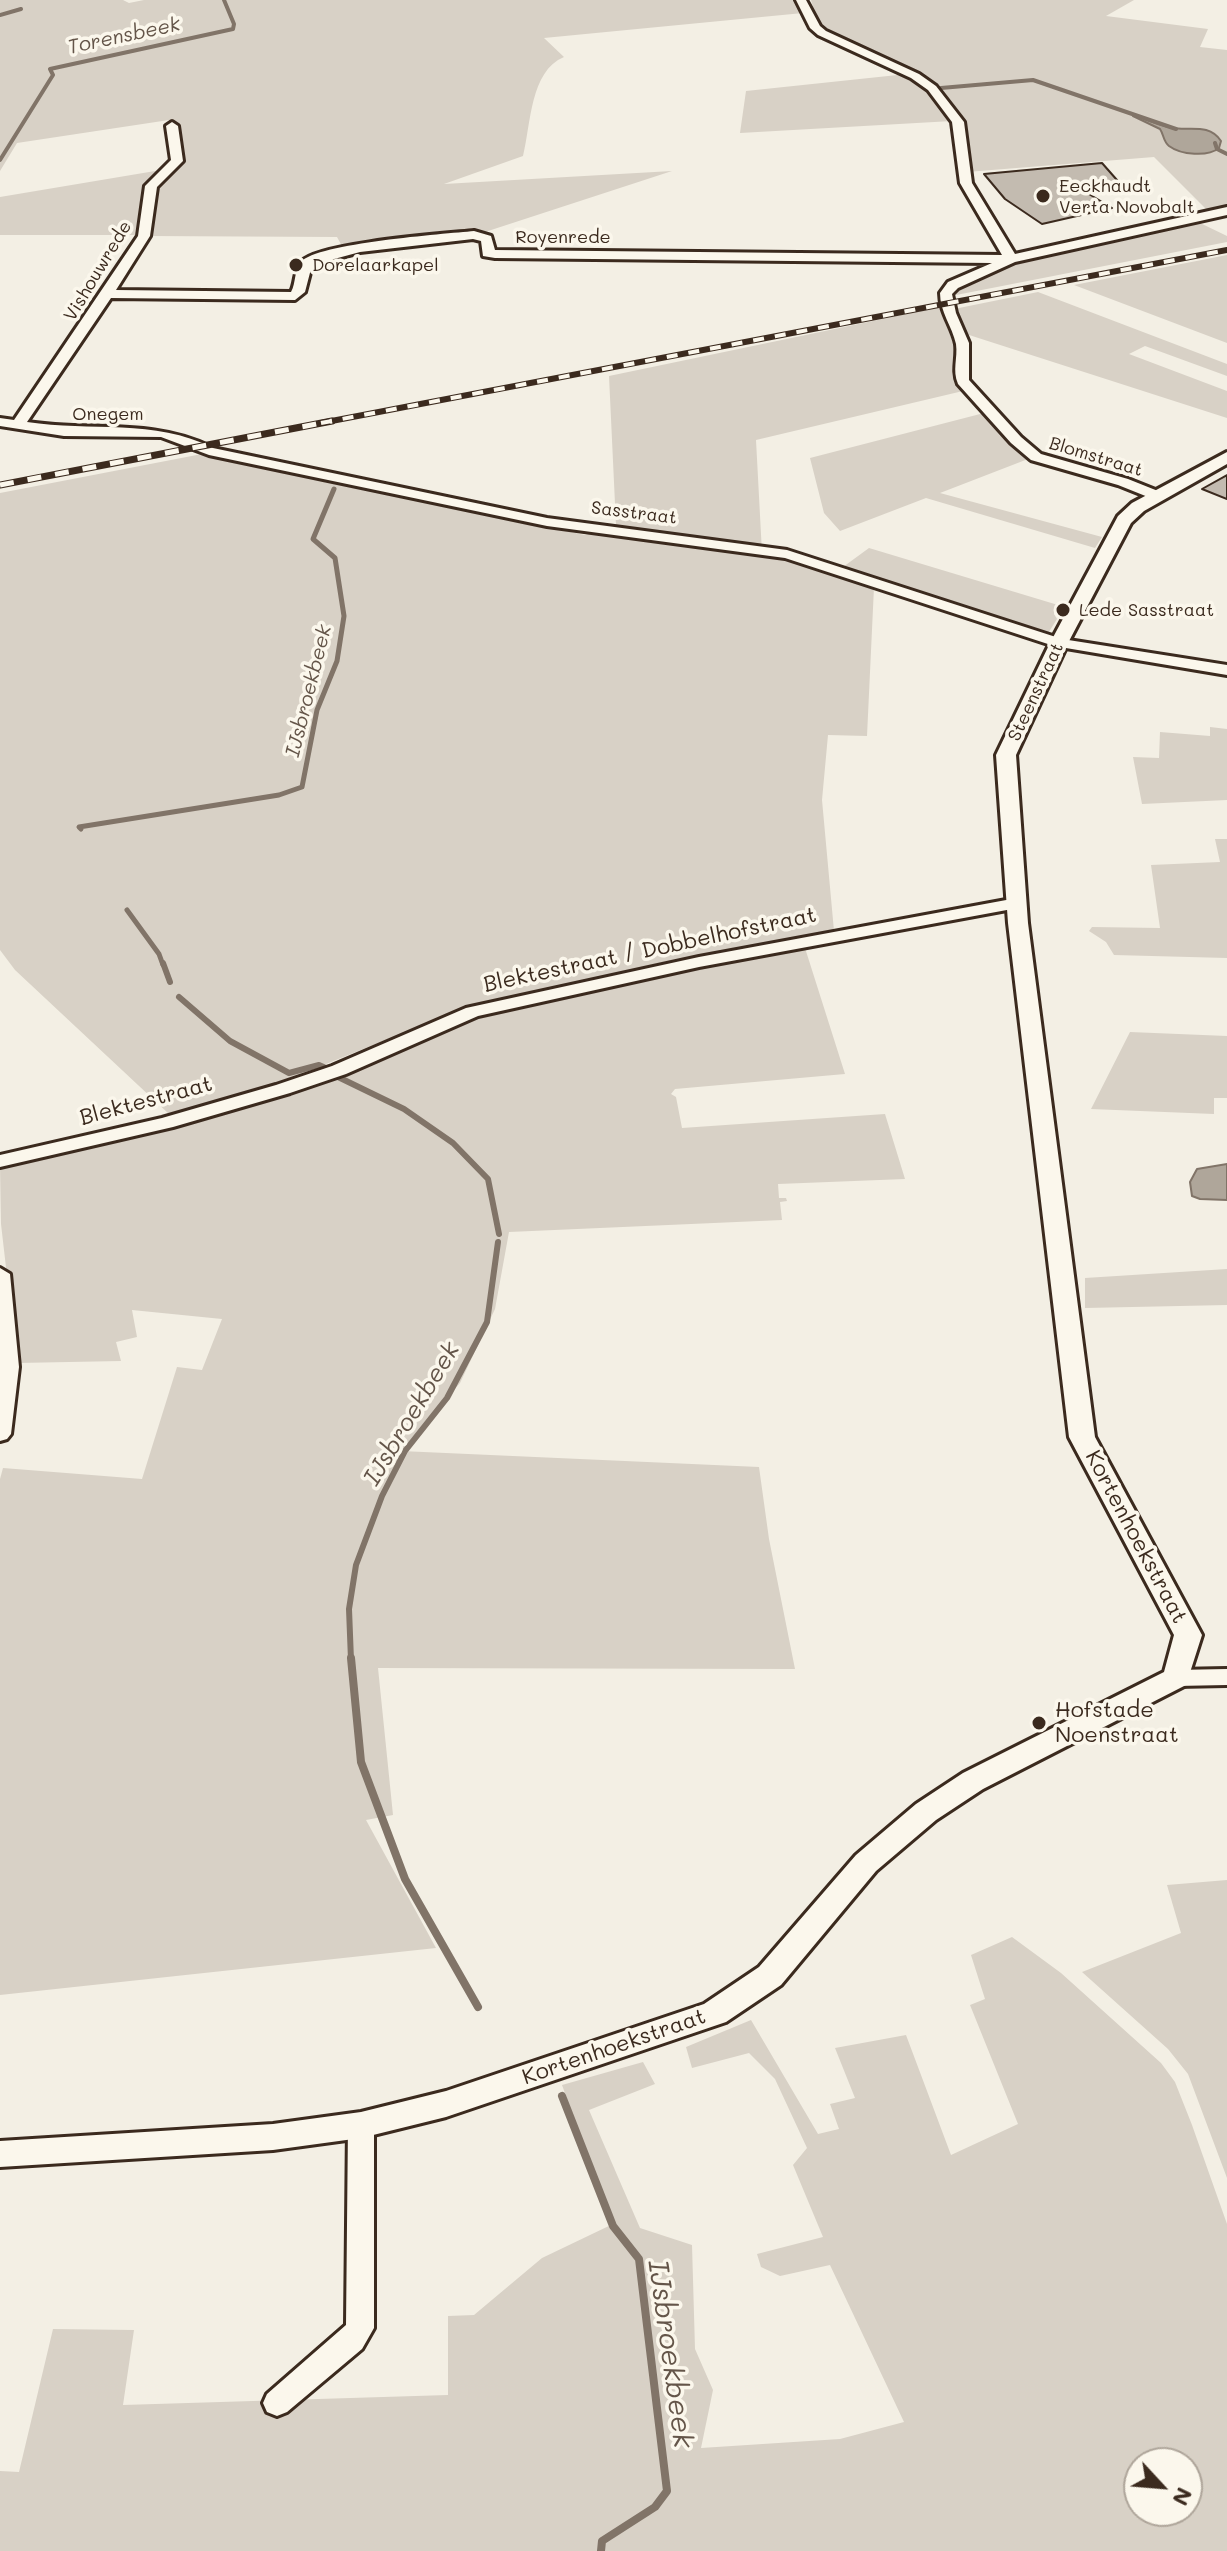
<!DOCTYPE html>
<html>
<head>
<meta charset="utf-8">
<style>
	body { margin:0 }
	#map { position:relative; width:1227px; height:2551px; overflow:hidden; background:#f3efe4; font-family:Mali,sans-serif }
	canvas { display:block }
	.north { position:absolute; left:1123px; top:2447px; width:80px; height:80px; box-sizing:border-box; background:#fbf7ec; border:2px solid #aea59a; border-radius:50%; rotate:116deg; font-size:22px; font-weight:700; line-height:32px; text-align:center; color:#3b2a1e }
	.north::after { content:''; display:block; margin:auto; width:28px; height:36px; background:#3b2a1e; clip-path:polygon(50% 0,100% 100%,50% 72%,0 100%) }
</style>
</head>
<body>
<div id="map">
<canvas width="1227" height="2551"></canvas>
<div class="north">N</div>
</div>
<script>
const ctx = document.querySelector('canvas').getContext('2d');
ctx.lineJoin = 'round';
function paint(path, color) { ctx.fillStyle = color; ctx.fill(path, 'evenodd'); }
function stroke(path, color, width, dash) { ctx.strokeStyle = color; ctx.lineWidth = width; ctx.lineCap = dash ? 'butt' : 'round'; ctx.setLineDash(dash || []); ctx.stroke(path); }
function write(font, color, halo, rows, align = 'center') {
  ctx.font = font + ' Mali,sans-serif'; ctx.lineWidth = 7; ctx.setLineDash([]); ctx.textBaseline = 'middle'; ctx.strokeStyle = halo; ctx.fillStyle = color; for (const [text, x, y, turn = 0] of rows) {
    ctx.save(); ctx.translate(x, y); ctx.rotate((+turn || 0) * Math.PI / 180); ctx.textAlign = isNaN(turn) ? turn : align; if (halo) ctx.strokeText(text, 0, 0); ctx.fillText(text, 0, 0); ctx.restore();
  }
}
paint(new Path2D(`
	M0,0H123L129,3L144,0H799L803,13L544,38L564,57C530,71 531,124 523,156L444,184L672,171L485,232L343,248L337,237L147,236L155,186L180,162L169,120L17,143L0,171Z
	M811,0H1134L1106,16L1208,29L1200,47L1227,50V205L1208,211L1154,157L967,172V130L934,84L824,31L819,27Z
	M907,74L930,90L952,121L740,133L746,91Z
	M167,169L155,178L140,235H0V197Z
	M1196,221L1227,236V242L951,296V291L1005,263Z
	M1227,255V343L1074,285Z
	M1038,292L1227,364V376L1145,346L1129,354L1227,391V418L966,334L954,309Z
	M940,307L956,351L953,371L963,391L756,440L762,553L874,587L867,736L828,735L822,800L834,931L664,962L472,1005L289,1079L169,1114L15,970L0,950V493L202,454L585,535L616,525L609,376Z
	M984,413L1028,459L940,493L1102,537L1095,548L926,498L840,531L824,513L810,458Z
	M869,548L1058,605L1054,614L1057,619L1047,635L843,567Z
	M1210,727L1227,729V800L1142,804L1133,757L1159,758L1160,732L1210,736Z
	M1215,839H1227V958L1114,955L1106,942L1089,931L1092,927L1160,928L1151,865L1220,862Z
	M805,948L845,1074L675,1089L671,1094L676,1097L682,1128L885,1114L905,1179L778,1184L779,1198H786L787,1201L780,1202L782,1220L509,1232L495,1309L460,1383L401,1451L759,1467L769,1539L795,1669L378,1668L393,1815L366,1820L436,1948L0,1995V1479L3,1468L142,1479L177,1367L202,1370L222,1319L132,1310L137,1337L116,1342L121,1361L17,1363L1,1224L0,1166L91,1148L175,1125L463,1019L552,997Z
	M1130,1032L1227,1036V1098H1214V1114L1091,1109Z
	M1227,1269V1305L1085,1308V1278Z
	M1227,1880V2178L1188,2074L1168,2049L1082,1972L1181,1933L1167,1885Z
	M1012,1937L1061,1973L1161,2063L1175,2082L1192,2125L1227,2224V2551H0V2471L19,2472L53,2329L134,2330L123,2405L448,2395V2316L474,2315L542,2258L613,2224L562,2085L643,2062L655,2084L589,2110L640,2228L692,2245L695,2349L713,2390L701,2448L840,2439L904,2422L830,2265L780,2276L761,2267L757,2254L823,2237L793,2165L807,2148L775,2079L749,2053L692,2068L686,2047L751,2020L818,2134L839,2129L830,2104L855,2098L835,2048L906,2035L951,2155L1018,2124L970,2005L985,1999L971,1955ZM1139,2463H1187V2511H1139Z`), '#d8d1c6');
const water = new Path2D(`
	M1135,115C1147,120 1160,126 1173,128C1190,131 1209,123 1221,141L1219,148C1208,157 1181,155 1169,146C1163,141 1164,135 1160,129L1133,116Z
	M1227,1164V1200L1200,1199L1192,1196L1190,1182L1197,1169Z`);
paint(water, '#afa69a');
stroke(water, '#817468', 2);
stroke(new Path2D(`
	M0,15L21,9
	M941,88L1033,80L1176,129
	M1215,143L1217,149L1227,154
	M0,160L53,75L50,69L233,29L234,24L224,0`), '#817468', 4);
stroke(new Path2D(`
	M81,829L79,827L279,795L302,787L317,710L337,661L344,616L335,558L313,539L334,489
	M127,910L159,954L163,965`), '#817468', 5);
stroke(new Path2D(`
	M163,963L170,982
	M179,997L230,1041L289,1073L319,1065L328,1069
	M336,1076L404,1109L453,1143L488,1179L499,1234
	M351,1660L349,1609L356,1565L382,1496L405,1451L447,1398L487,1322L498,1242`), '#817468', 6);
stroke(new Path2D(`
	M351,1658L361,1762L405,1879L478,2007
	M562,2096L613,2226L639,2259L667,2491L655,2507L602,2541L601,2551`), '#817468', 8);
const building = new Path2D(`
	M1102,163L1124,188L1084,191L1112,208L1042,224L1005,199L984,174Z
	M1227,475V499L1202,489Z`);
paint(building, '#c3bbb0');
stroke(building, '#3b2a1e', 2);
const minor = new Path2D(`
	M796,0H806L820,26L826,31L919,74L936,86L964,122L972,183L1015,254L1227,207V215L1015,262L958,288L952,294L956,313L969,343V380L1021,437L1041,454L1128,479L1163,493V499H1153L1118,485L1031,460L1011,443L958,384C952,370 958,358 956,344C952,326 940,312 940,293L948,282L992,263L495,258L483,256L481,241L473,239L360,252L312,265L305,292L295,300L111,298L27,422C91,432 154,418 213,448L547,518L787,550L1062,639L1227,665V675L1054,646L785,558L547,526L209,455L161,437L64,436L0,426V418L14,420L138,236L145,186L171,160L166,126L172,122L178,126L183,161L157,187L150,236L116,290L291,292C296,283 294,270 301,262C317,243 444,234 474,231L491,236L495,250L1002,255L960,183L952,122L928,90L911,78L818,35L810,28Z
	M1017,898L1026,903L1023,907L699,967L478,1016L346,1074L290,1093L173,1127L0,1167V1155L162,1118L276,1085L332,1066L466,1008L699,957Z
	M0,1268L10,1274L19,1367L11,1434L7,1439L0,1441Z
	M1227,1669V1685L1176,1686L1168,1684L1165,1678L1168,1672L1176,1670Z
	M361,2114L370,2117L374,2125V2328L362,2349L287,2412L277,2416L267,2412L263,2403L267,2394L346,2325L348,2125L352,2117Z`);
const tertiary = new Path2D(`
	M1227,452V464L1144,511L1131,523L1068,643L1016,755L1028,923L1095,1437L1202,1635L1186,1685L983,1789L936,1820L876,1871L781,1985L726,2022L446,2117L361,2138L273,2150L0,2167V2141L273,2124L361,2112L446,2091L704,2004L759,1967L856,1855L916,1804L963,1773L1164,1672L1174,1635L1069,1437L1008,923L996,755L1050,643L1118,516L1132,503Z`);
stroke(minor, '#3b2a1e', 6);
stroke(tertiary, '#3b2a1e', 6);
paint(minor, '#fbf7ec');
paint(tertiary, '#fbf7ec');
const railFar1 = new Path2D(`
	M321,423L1227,250`);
const rail = new Path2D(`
	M0,485L332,421`);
stroke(railFar1, '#3b2a1e', 6);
stroke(rail, '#3b2a1e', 7);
stroke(railFar1, '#fbf7ec', 4, [11]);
stroke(rail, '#fbf7ec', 5, [14]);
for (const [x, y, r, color] of [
	[1043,196,8,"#3b2a1e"],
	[296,265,8,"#3b2a1e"],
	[1063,610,8,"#3b2a1e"],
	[1039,1723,8,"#3b2a1e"]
]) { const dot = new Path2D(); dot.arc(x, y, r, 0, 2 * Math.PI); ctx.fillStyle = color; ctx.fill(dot); stroke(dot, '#fbf7ec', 3); }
write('18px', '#3b2a1e', '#fbf7ec', [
	["Eeckhaudt",1059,186],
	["Verta Novobalt",1059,207],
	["Dorelaarkapel",312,265],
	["Lede Sasstraat",1079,610]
], 'left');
write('18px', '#3b2a1e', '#fbf7ec', [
	["Royenrede",563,237],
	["Vishouwrede",98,271,-59],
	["Onegem",108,414],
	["Blomstraat",1096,457,17],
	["Sasstraat",634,513,7],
	["Steenstraat",1036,692,-65]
]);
write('italic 20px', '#645549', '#fbf7ec', [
	["Torensbeek",124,36,-12],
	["IJsbroekbeek",309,691,-76]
]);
write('22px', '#3b2a1e', '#fbf7ec', [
	["Blektestraat / Dobbelhofstraat",650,950,-12],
	["Blektestraat",146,1101,-15],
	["Kortenhoekstraat",1136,1537,62],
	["Kortenhoekstraat",614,2047,-19]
]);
write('22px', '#3b2a1e', '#fbf7ec', [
	["Hofstade",1055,1710],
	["Noenstraat",1055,1735]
], 'left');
write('italic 24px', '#645549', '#fbf7ec', [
	["IJsbroekbeek",412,1414,-59]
]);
write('italic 28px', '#645549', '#fbf7ec', [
	["IJsbroekbeek",670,2354,82]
]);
</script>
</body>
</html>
